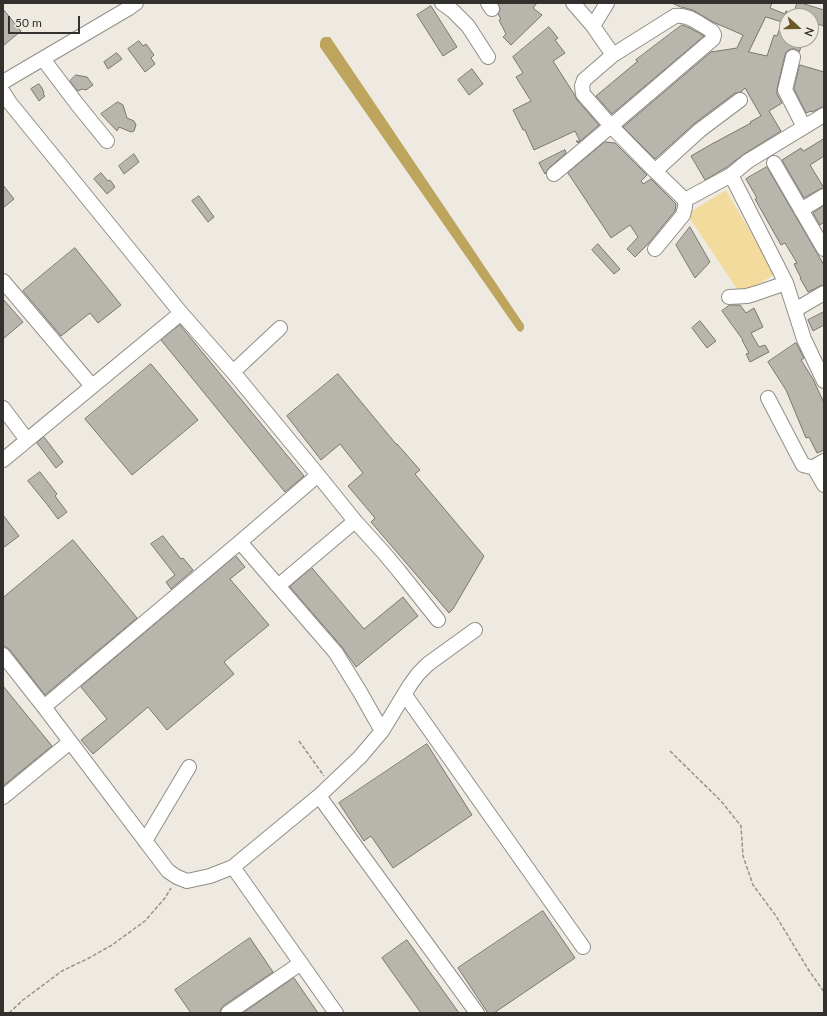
<!DOCTYPE html>
<html>
<head>
<meta charset="utf-8">
<style>
	body { margin:0 }
	#map { position:relative; width:827px; height:1016px; overflow:hidden; background:#eeeae1; font-family:Lato,sans-serif }
	canvas { display:block }
	.frame { position:absolute; inset:0; border:4px solid #32312d; pointer-events:none }
	.north { position:absolute; left:779px; top:8px; width:40px; height:40px; box-sizing:border-box; background:#eeeae1; border:1px solid #a3a099; border-radius:50%; rotate:111deg; font-size:11px; font-weight:700; line-height:16px; text-align:center; color:#32312d }
	.north::after { content:''; display:block; margin:auto; width:14px; height:18px; background:#6a5926; clip-path:polygon(50% 0,100% 100%,50% 72%,0 100%) }
	.scale { position:absolute; left:8px; top:16px; width:72px; height:18px; box-sizing:border-box; border:2px solid #32312d; border-top:0; padding-left:5px; font-size:12px; line-height:14px; white-space:nowrap; color:#32312d; -webkit-text-stroke:3px #eeeae1; paint-order:stroke }
</style>
</head>
<body>
<div id="map">
<canvas width="827" height="1016"></canvas>
<div class="frame"></div>
<div class="north">N</div>
<div class="scale">50 m</div>
</div>
<script>
const ctx = document.querySelector('canvas').getContext('2d');
ctx.lineJoin = 'round';
function paint(path, color) { ctx.fillStyle = color; ctx.fill(path, 'evenodd'); }
function stroke(path, color, width, dash) { ctx.strokeStyle = color; ctx.lineWidth = width; ctx.lineCap = dash ? 'butt' : 'round'; ctx.setLineDash(dash || []); ctx.stroke(path); }
paint(new Path2D(`
	M726,190L775,274L741,295L687,214Z`), '#f2db9c');
paint(new Path2D(`
	M325,37H330L524,325V329L521,332L518,331L320,47V42L322,38Z`), '#bda55e');
const building = new Path2D(`
	M498,3H537L533,8L542,15L511,45L503,37L506,34L499,20L501,19L498,14L500,9Z
	M672,3H772L770,8L785,14L786,11H787V40H804L799,52L795,49H791L787,51L785,55L777,89V94L782,103L769,111L781,131L744,154L727,167L705,180L691,156L710,145L751,123L750,122L761,116L745,88L741,92L735,93L695,123L655,159L623,127L711,52L737,48L743,35L713,22L693,10L681,7ZM766,17L782,22L777,36L774,35L767,56L749,52Z
	M797,3H801L824,10V26L811,22V16H794Z
	M431,6L457,47L443,56L417,15Z
	M3,9L21,31L3,46Z
	M682,25L690,28L704,36L612,114L596,96L638,61L636,60Z
	M549,27L558,38L555,40L565,53L553,61L574,94L577,100L599,125L578,143L576,141H580L575,131L534,150L525,130H523L513,110L531,101L516,77L523,73L513,57Z
	M139,41L143,46L146,44L154,55L151,58L155,64L145,72L128,49Z
	M117,53L122,59L108,69L104,62Z
	M800,65L824,72V107L820,108L812,112L811,111L806,113L794,89Z
	M472,69L483,84L469,95L458,80Z
	M76,75L87,77L93,85L86,90L82,89L78,91L70,81Z
	M39,84L42,88L44,93L43,94L45,96L39,101L31,89Z
	M118,102L123,105L127,118L134,121L136,125L134,131L131,132L119,127L117,131L101,114Z
	M824,139V156L810,165L824,188L820,189L804,198L782,160L801,148L803,151Z
	M605,142L615,143L647,175L641,181L643,184L651,179L676,204L675,211L648,244L635,257L627,249L638,237L630,225L611,238L568,173Z
	M565,150L566,153L549,168L545,174L539,163Z
	M134,154L139,162L124,174L119,166Z
	M767,167L824,265V285L820,286L808,292L800,278H801L794,264L797,263L785,243L781,245L755,199L757,198L746,179Z
	M101,173L108,181L110,180L115,187L107,194L94,179Z
	M3,185L14,199L3,208Z
	M199,196L214,217L208,222L192,201Z
	M824,206V222L820,225L813,213Z
	M690,227L710,262L695,278L676,245Z
	M598,244L620,269L614,274L592,250Z
	M75,248L121,305L98,323L90,313L61,336L23,291Z
	M3,299L23,322L3,339Z
	M730,305H740L746,313L754,308L763,327L751,333L759,347L765,345L769,352L750,362L746,354L749,353L742,340H743L722,311Z
	M824,312V325L813,331L808,320Z
	M700,321L716,341L707,348L692,328Z
	M180,325L304,476L285,492L161,340Z
	M796,343L804,358L801,360L813,379L824,403V450L817,453L809,437L806,438L786,390L768,362Z
	M151,364L198,420L132,475L85,419Z
	M338,374L396,444H397L420,470L415,474L484,556L453,609L449,613L371,522L375,518L348,486L363,473L340,444L321,460L287,416Z
	M44,437L63,462L56,468L37,443Z
	M40,472L57,494L55,496L67,512L58,519L46,503L28,481Z
	M3,515L19,536L3,548Z
	M163,536L181,559L183,558L193,570L171,589L166,582L175,575L151,544Z
	M73,540L137,618L45,695L10,650L3,645V598Z
	M236,556L245,567L230,579L269,625L224,662L234,674L167,730L148,707L93,754L81,740L107,719L81,687Z
	M312,568L364,629L403,597L418,616L356,667L342,647L290,587Z
	M3,686L52,746L3,786Z
	M427,744L472,815L393,868L371,836L364,841L339,803Z
	M543,911L575,958L494,1013H488L458,968Z
	M250,938L273,972L223,1006L221,1009L220,1013H191L175,990Z
	M407,940L459,1013H421L382,958Z
	M294,978L318,1013H243Z`);
paint(building, '#b8b5ac');
stroke(building, '#79776e', 1);
const minor = new Path2D(`
	M442,3L453,11L468,26L488,57
	M488,3L492,9
	M573,3L593,26L613,55
	M593,26L607,3
	M793,57L785,90L804,127
	M43,59L77,104L107,141
	M3,82L129,8L136,3
	M3,92L10,103L181,313L233,372L318,475L355,521L384,553L399,571L438,620
	M774,163L824,249
	M655,171L700,130L740,100
	M554,174L611,126L713,39L714,35L712,31C699,24 689,14 675,16L613,55L584,80L582,86L583,94L611,126L655,171L685,200V207L683,215L655,249
	M731,175L786,283L804,339L824,381
	M685,200L731,175L748,161L824,115
	M801,210L824,196
	M3,281L92,386
	M729,297L747,296L757,293L786,283
	M795,310L824,293
	M233,372L280,328
	M768,398L803,465L815,468
	M3,408L27,440
	M3,460L181,313
	M824,461L817,465L815,468L816,471L824,485
	M240,542L336,653L360,692L382,731
	M278,586L355,521
	M3,655L44,707L168,871L177,877L187,881L210,876L233,867L319,796L360,757L382,731L410,685L418,674L428,664L475,630
	M405,695L583,947
	M44,707L240,542L318,475
	M319,796L477,1013
	M3,797L70,742
	M145,841L189,767
	M233,867L336,1013
	M228,1013L301,963`);
stroke(minor, '#918e86', 16);
stroke(new Path2D(`
	M299,741L324,776
	M670,751L721,801L741,826L743,856L753,885L776,916L808,969L824,992
	M9,1013L23,1000L62,971L89,958L112,945L145,921L165,898L171,888`), '#96938d', 1.5, [4, 2]);
stroke(minor, '#fff', 14);
</script>
</body>
</html>
